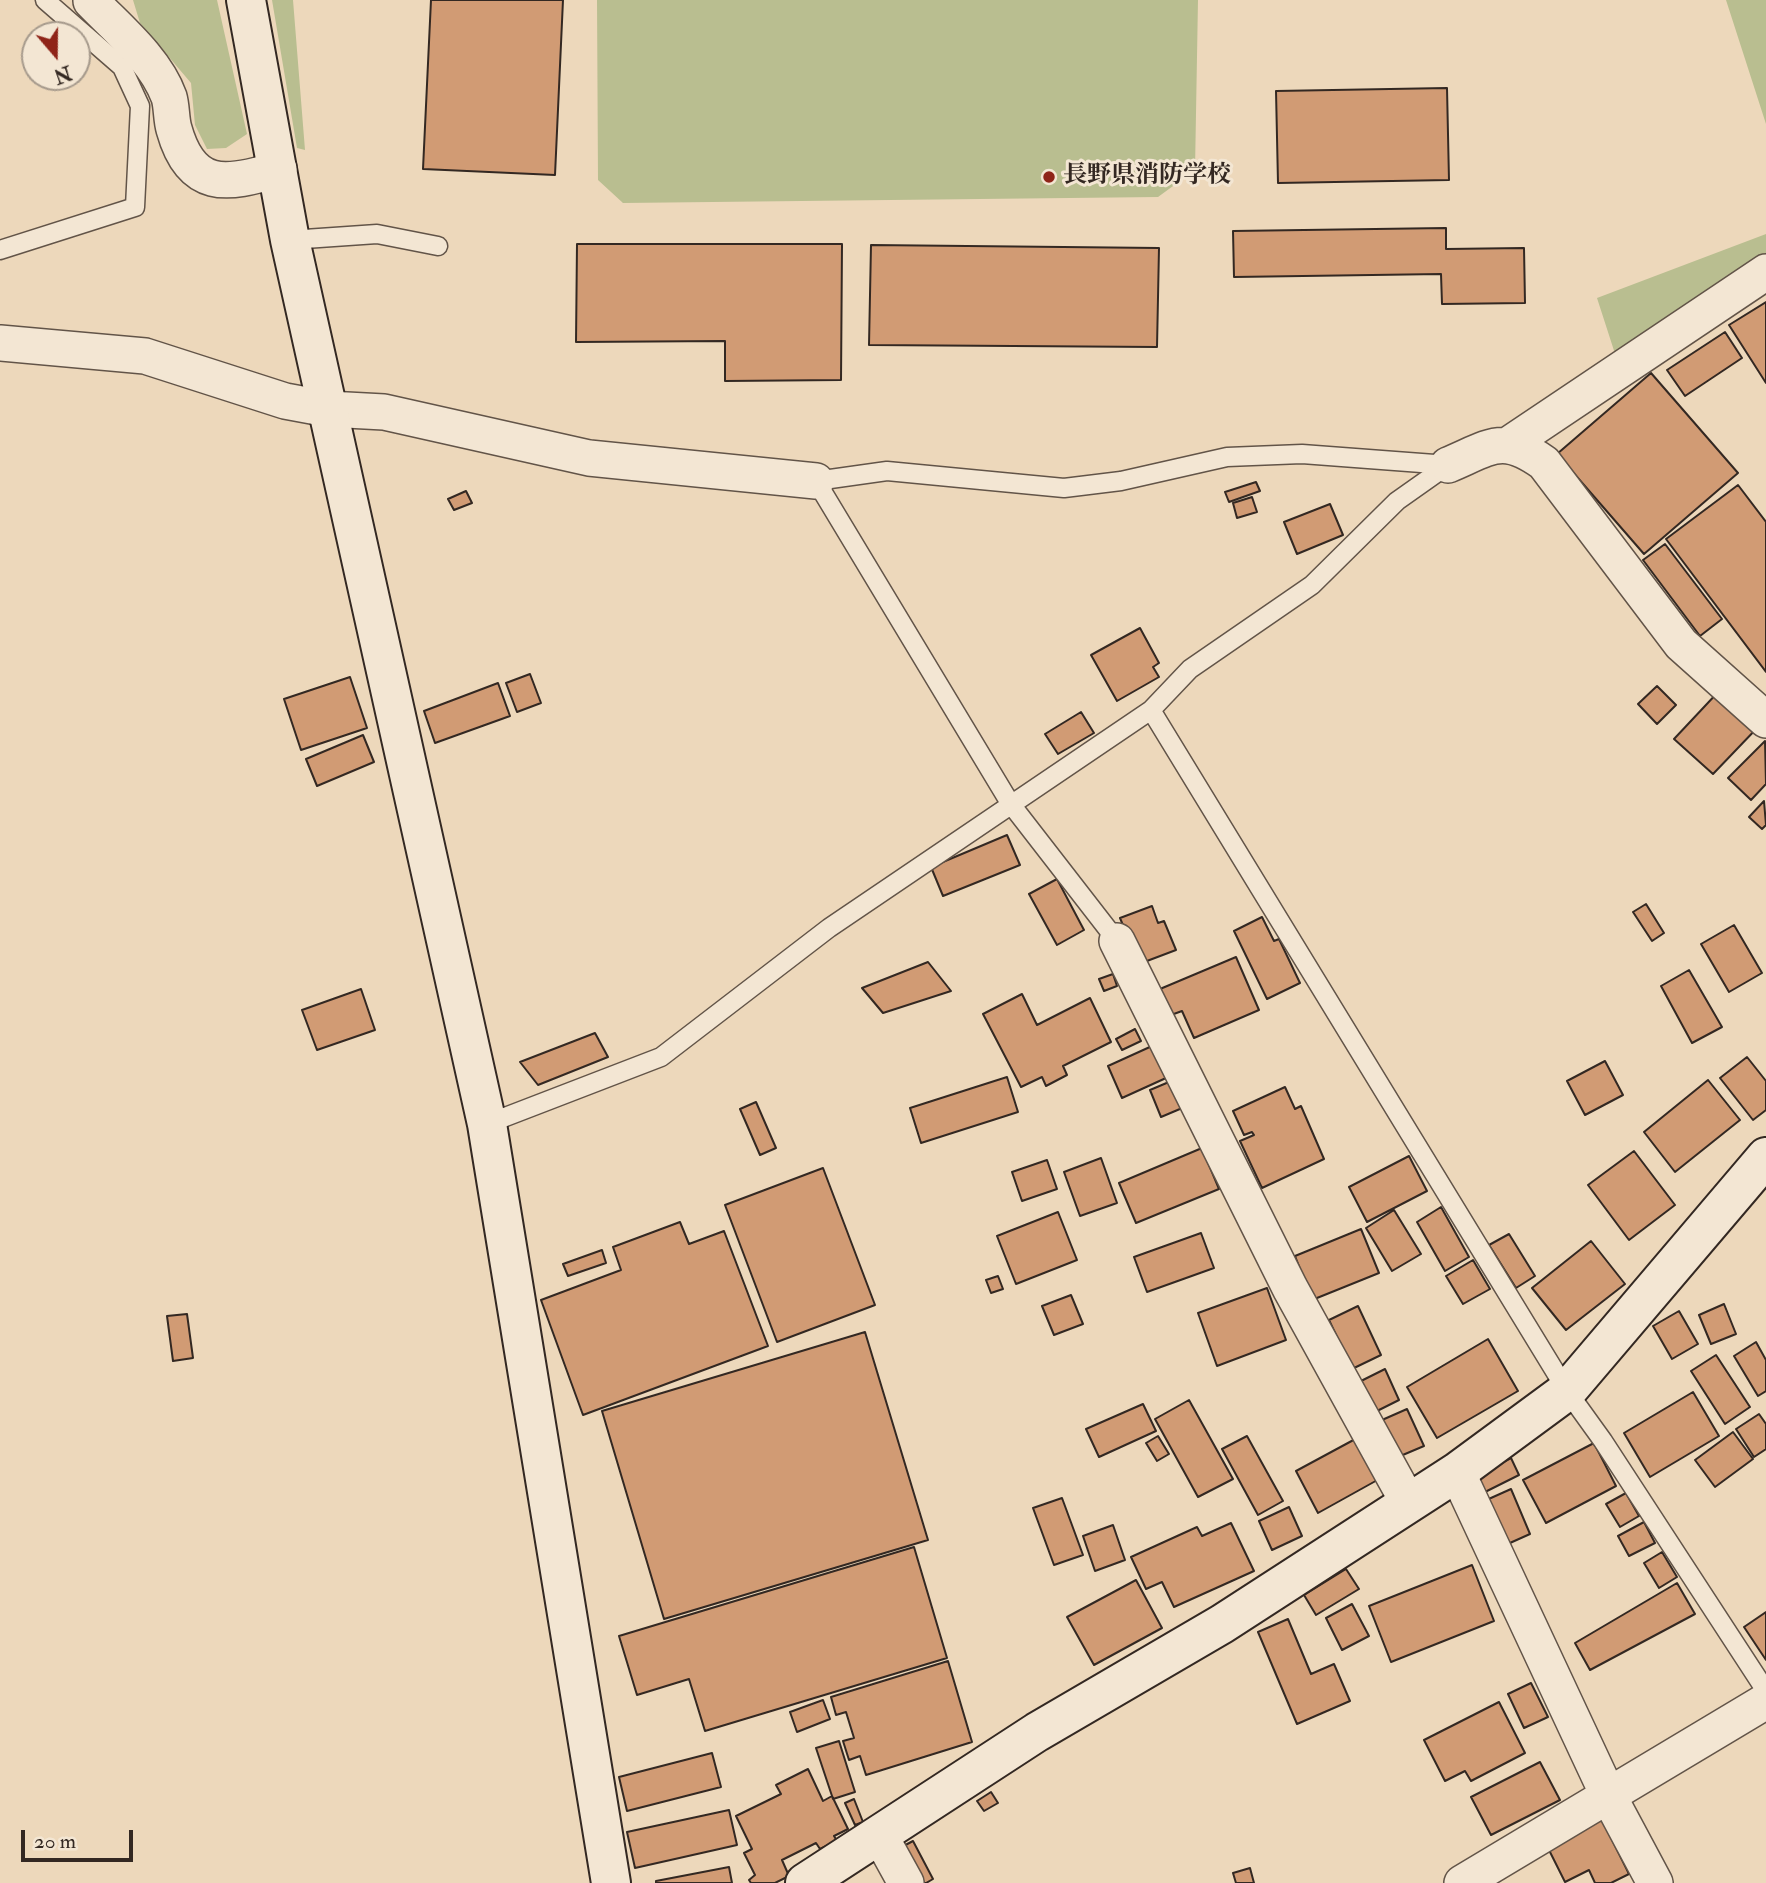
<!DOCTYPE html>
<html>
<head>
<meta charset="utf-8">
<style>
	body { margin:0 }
	#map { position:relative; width:1766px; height:1883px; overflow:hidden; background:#edd8bb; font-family:"IM FELL Double Pica",serif }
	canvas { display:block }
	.north { position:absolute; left:21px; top:21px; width:70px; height:70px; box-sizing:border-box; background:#f3e6d3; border:2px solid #a69a8c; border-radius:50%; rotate:160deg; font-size:19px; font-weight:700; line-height:28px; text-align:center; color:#332822 }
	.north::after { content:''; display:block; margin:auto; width:24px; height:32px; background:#8f2418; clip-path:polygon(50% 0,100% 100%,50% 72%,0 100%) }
	.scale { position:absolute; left:21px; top:1830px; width:112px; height:32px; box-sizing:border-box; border:4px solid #332822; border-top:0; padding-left:9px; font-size:21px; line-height:24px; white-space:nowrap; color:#332822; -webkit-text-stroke:5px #f3e6d3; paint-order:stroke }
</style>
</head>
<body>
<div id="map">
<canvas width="1766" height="1883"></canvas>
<div class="north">N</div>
<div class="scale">20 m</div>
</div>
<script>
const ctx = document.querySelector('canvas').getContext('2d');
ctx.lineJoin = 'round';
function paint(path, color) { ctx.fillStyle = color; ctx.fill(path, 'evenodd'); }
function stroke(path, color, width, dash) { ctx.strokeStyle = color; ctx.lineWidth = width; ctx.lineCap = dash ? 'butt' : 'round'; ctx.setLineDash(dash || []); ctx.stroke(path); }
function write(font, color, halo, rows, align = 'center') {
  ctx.font = font + ' "IM FELL Double Pica","Noto Serif JP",serif'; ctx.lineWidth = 6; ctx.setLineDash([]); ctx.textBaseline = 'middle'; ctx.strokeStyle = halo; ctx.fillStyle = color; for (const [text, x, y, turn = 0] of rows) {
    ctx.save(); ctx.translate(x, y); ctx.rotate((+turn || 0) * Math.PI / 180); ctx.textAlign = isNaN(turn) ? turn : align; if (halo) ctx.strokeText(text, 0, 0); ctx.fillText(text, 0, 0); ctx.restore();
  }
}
paint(new Path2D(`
	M133,0H217L247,134L226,148L207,149L195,125L191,83L140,23Z
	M272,0H293L305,150L297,148Z
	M597,0H1198L1195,170L1158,197L623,203L598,180Z
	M1726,0H1766V124Z
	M1766,234V262L1618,363L1597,298Z`), '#b9be90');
const building = new Path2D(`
	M431,0H563L555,175L423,169Z
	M1447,88L1449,180L1278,183L1276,91Z
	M1446,228V249L1524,248L1525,303L1442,304L1441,274L1234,277L1233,231Z
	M577,244H842L841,380L725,381V341L576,342Z
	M871,245L1159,248L1157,347L869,345Z
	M1766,302V383L1729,325Z
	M1725,332L1742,358L1685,396L1667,370Z
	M1651,373L1738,473L1644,554L1557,454Z
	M1256,482L1260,491L1229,502L1225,492Z
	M1738,485L1766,522V672L1666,539Z
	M466,491L472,503L454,510L448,499Z
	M1252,497L1257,512L1237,518L1233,503Z
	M1330,504L1343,535L1297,554L1284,522Z
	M1665,544L1722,619L1700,636L1643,560Z
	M1140,628L1159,663L1153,667L1159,677L1117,701L1091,655Z
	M530,674L541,703L517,712L506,683Z
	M350,677L367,728L301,750L284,699Z
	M498,683L510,716L435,743L424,711Z
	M1657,686L1676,705L1657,724L1638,704Z
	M1720,690L1759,726L1713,774L1674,739Z
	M1081,712L1094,733L1058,754L1045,734Z
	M363,735L374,762L317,786L306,759Z
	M1765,741L1766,784L1751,800L1728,778Z
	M1764,801L1766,825L1762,829L1749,817Z
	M1007,835L1020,865L943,896L931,867Z
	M1057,879L1084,930L1057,945L1029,894Z
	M1646,904L1664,933L1652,941L1633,912Z
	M1152,906L1158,923L1164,921L1176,950L1139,964L1120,918Z
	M1262,917L1274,941L1279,939L1300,983L1267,999L1234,931Z
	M1734,925L1762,973L1729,992L1701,944Z
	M1236,957L1259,1010L1194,1038L1182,1011L1171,1015L1160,989Z
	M928,962L951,991L883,1013L862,988Z
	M1689,970L1722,1027L1692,1043L1661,986Z
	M1113,974L1117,986L1104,991L1099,979Z
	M361,989L375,1030L317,1050L302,1010Z
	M1022,994L1037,1025L1090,998L1111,1042L1063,1066L1067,1075L1046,1086L1042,1077L1021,1087L983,1014Z
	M1135,1029L1141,1041L1122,1050L1116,1039Z
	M595,1033L608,1057L538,1085L520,1062Z
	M1152,1046L1166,1078L1122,1098L1108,1066Z
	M1747,1057L1766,1081V1110L1753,1120L1720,1078Z
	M1605,1061L1623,1095L1585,1115L1567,1081Z
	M1007,1077L1018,1112L921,1143L910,1108Z
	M1176,1079L1187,1106L1161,1117L1150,1090Z
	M1708,1080L1740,1120L1675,1172L1644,1132Z
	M1285,1087L1295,1109L1301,1106L1324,1159L1262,1188L1240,1141L1254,1135L1252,1132L1244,1135L1233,1111Z
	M756,1102L776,1148L760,1155L740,1109Z
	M1202,1148L1219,1189L1136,1223L1119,1183Z
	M1634,1151L1675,1205L1629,1240L1588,1185Z
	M1409,1156L1427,1191L1367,1222L1349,1187Z
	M1101,1158L1117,1203L1080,1216L1064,1172Z
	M1047,1160L1057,1189L1022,1201L1012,1172Z
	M823,1168L875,1305L777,1342L725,1205Z
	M1441,1207L1469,1257L1445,1271L1417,1222Z
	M1394,1210L1421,1254L1392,1271L1366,1228Z
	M1058,1212L1077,1260L1016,1284L997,1236Z
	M680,1222L689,1244L724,1231L768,1346L583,1415L541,1300L621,1270L613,1247Z
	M1361,1229L1379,1273L1312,1300L1295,1256Z
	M1201,1233L1214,1268L1147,1292L1134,1257Z
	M1509,1234L1535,1276L1516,1288L1489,1245Z
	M1591,1241L1625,1284L1566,1330L1532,1288Z
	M602,1250L606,1263L568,1276L563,1264Z
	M1473,1260L1490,1289L1463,1304L1446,1276Z
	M998,1276L1003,1289L991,1293L986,1280Z
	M1267,1288L1286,1340L1217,1366L1198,1313Z
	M1071,1295L1083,1324L1054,1335L1042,1306Z
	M1724,1304L1736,1334L1711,1344L1699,1315Z
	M1358,1306L1381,1355L1352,1369L1329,1320Z
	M1679,1311L1698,1344L1672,1359L1653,1326Z
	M187,1314L193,1358L173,1361L167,1316Z
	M865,1332L928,1540L664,1619L602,1411Z
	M1488,1339L1518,1391L1437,1438L1407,1387Z
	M1756,1342L1766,1360V1391L1758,1396L1734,1356Z
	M1716,1355L1750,1407L1725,1424L1691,1371Z
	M1385,1369L1399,1400L1375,1412L1361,1381Z
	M1693,1392L1719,1436L1650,1477L1624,1433Z
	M1189,1400L1233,1479L1198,1497L1155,1419Z
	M1143,1404L1156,1431L1099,1457L1086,1429Z
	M1407,1409L1424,1446L1398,1457L1382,1420Z
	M1759,1414L1766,1424V1449L1754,1457L1736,1429Z
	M1733,1432L1753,1459L1715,1487L1695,1460Z
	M1158,1436L1169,1454L1157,1461L1146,1443Z
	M1247,1436L1283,1501L1258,1515L1222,1449Z
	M1359,1437L1381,1478L1318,1513L1296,1471Z
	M1594,1443L1616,1486L1546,1523L1523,1480Z
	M1511,1458L1519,1475L1485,1492L1477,1476Z
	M1511,1489L1530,1534L1501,1547L1482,1502Z
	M1626,1493L1639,1516L1620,1527L1606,1504Z
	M1062,1498L1083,1555L1054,1565L1033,1508Z
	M1289,1507L1302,1536L1272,1550L1259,1521Z
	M1644,1522L1655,1543L1629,1556L1618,1536Z
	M1231,1523L1254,1571L1174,1607L1162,1582L1146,1589L1131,1557L1197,1527L1202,1536Z
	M1113,1525L1125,1560L1095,1571L1083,1536Z
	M914,1547L947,1658L705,1731L689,1679L637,1695L619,1636Z
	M1662,1552L1677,1577L1659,1588L1644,1563Z
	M1472,1565L1494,1621L1391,1662L1369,1606Z
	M1346,1569L1359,1589L1316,1615L1304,1595Z
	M1136,1580L1162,1628L1094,1665L1067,1617Z
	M1677,1583L1695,1614L1590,1670L1575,1643Z
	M1352,1604L1369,1636L1342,1650L1326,1618Z
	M1766,1612V1660L1744,1627Z
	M1288,1619L1311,1674L1334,1664L1350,1701L1297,1724L1258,1632Z
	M948,1661L972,1742L866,1775L860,1756L849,1760L843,1741L854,1738L846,1712L836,1715L831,1697Z
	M1531,1683L1548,1717L1524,1728L1508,1694Z
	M823,1700L830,1719L797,1732L790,1712Z
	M1499,1702L1525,1753L1471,1781L1465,1771L1445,1781L1424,1740Z
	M839,1741L855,1792L833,1799L816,1748Z
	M712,1753L721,1787L627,1811L619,1777Z
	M1540,1762L1560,1800L1491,1835L1471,1797Z
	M808,1769L823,1801L832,1796L848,1829L834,1836L837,1841L820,1849L816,1843L782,1860L789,1876L775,1883H751L749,1880L755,1875L744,1853L752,1849L736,1816L781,1794L776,1785Z
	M991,1792L998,1803L984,1811L977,1801Z
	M854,1799L863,1822L855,1825L845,1803Z
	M729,1810L737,1845L635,1868L627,1832Z
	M1599,1813L1629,1874L1611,1883H1595L1589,1870L1565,1882L1544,1840Z
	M913,1841L933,1879L926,1883H914L896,1850Z
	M729,1867L732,1883H656V1881Z
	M1250,1868L1254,1883H1236L1233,1873Z`);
paint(building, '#d19b74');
stroke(building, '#332822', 2);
const lane = new Path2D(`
	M290,240L377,234L438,246
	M0,250L135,207L140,106L122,67L45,0
	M1151,710L1567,1391L1603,1441L1766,1691
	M1117,941L1010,803L816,481L887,471L1064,488L1121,481L1227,457L1302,454L1448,465
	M487,1124L661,1057L829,928L1151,710L1190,669L1312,585L1397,501L1448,465`);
const street = new Path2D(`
	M91,1C118,29 155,59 169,97C172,107 171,119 174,129C191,190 225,186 279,169
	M0,343L145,356L285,401L328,409L384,412L589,458L816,481
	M1508,445L1766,272
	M1448,465C1491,447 1502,433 1544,463L1681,644L1766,720
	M1117,941L1290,1288L1408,1502
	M1457,1472L1608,1795L1655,1883
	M879,1834L906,1883
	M1462,1883L1766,1701`);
const secondary = new Path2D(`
	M246,0L290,240L487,1124L611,1883
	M805,1883L1037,1732L1222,1624L1457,1472L1567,1391L1766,1157`);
stroke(lane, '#625448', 21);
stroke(street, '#625448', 38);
stroke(secondary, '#332822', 42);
stroke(lane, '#f3e6d3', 18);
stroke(street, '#f3e6d3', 35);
stroke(secondary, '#f3e6d3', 38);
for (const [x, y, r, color] of [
	[1049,177,7,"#8f2418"]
]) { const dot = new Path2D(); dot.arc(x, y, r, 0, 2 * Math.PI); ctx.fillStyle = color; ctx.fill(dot); stroke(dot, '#f3e6d3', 2.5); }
write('bold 24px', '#332822', '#f3e6d3', [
	["長野県消防学校",1063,177]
], 'left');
</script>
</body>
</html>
